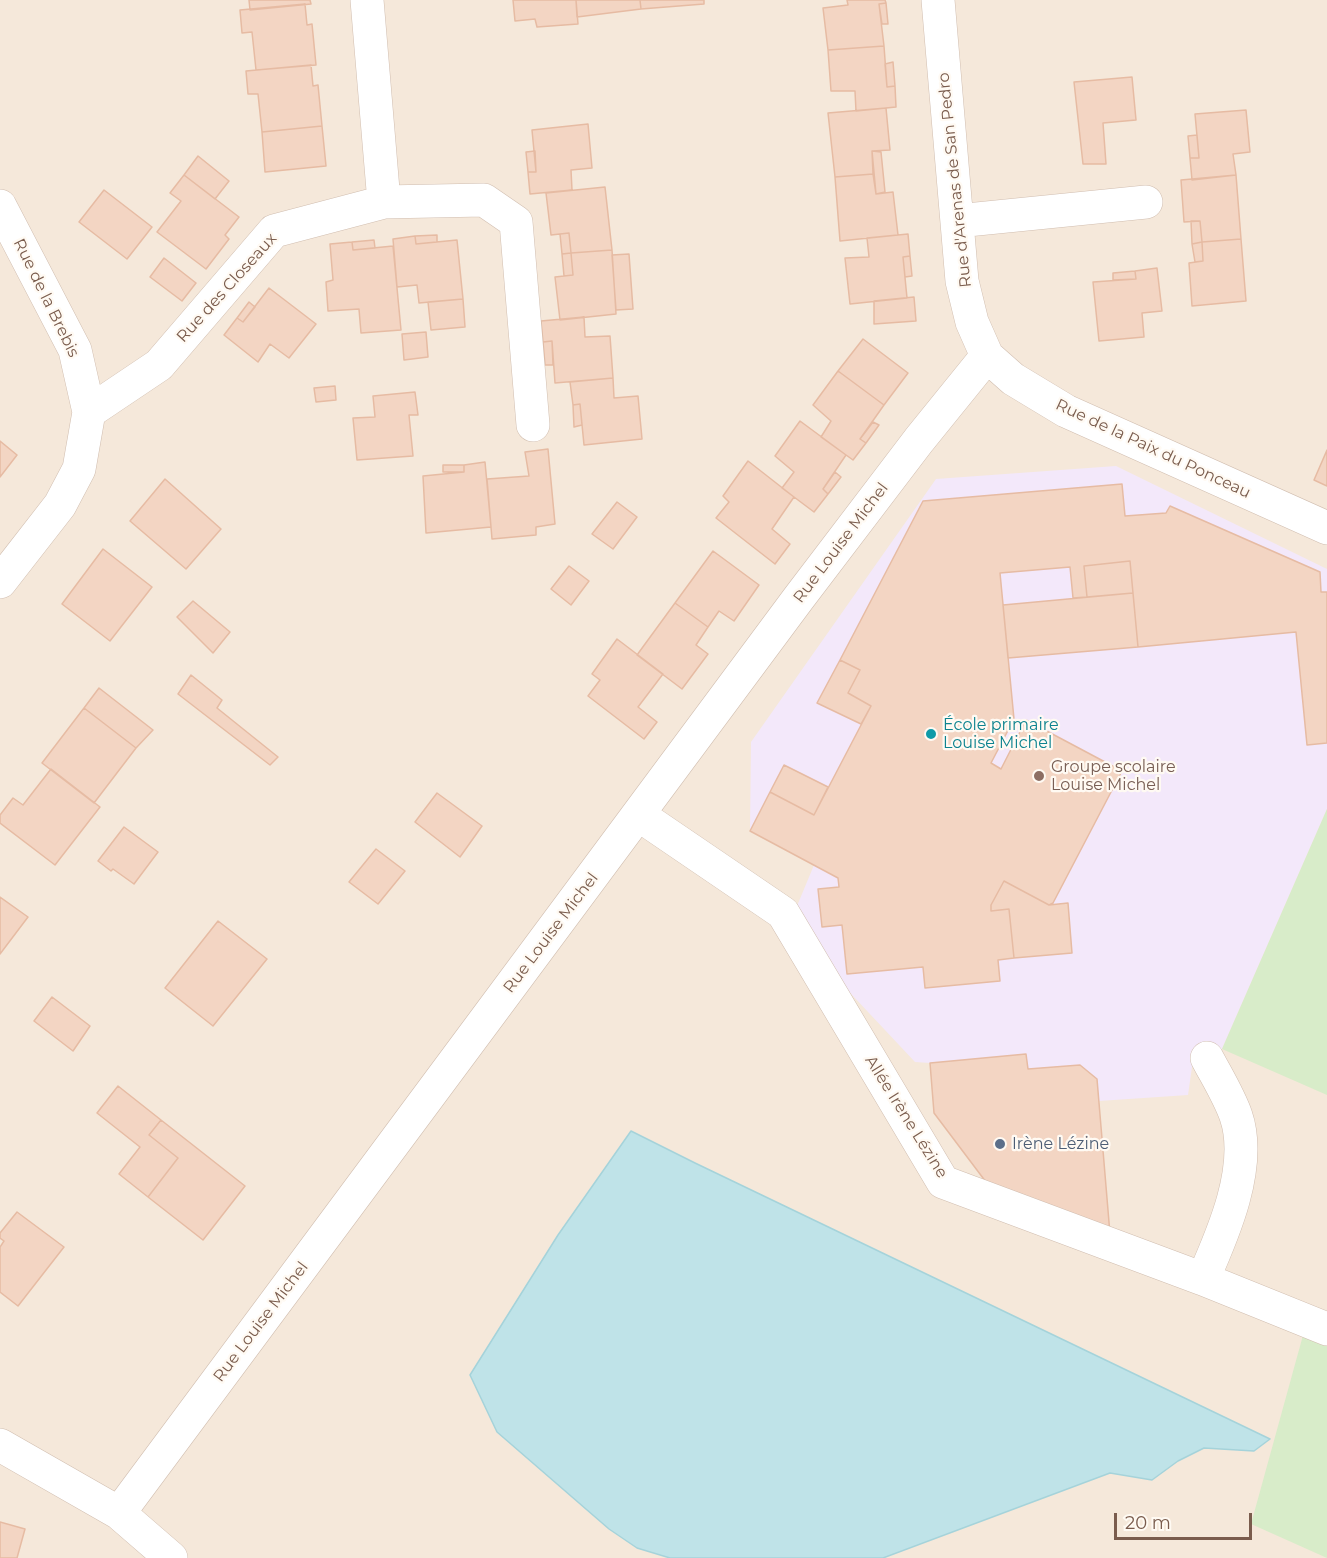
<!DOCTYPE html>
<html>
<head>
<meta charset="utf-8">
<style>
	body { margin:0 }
	#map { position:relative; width:1327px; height:1558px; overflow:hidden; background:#fdf6ec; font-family:Montserrat,sans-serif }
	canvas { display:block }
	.scale { position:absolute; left:1114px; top:1513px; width:138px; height:27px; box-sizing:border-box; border:3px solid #7a5c4d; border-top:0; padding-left:8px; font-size:18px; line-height:21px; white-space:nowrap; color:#7a5c4d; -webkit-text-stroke:4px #fffaf3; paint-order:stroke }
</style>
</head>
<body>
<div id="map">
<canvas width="1327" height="1558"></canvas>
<div class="scale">20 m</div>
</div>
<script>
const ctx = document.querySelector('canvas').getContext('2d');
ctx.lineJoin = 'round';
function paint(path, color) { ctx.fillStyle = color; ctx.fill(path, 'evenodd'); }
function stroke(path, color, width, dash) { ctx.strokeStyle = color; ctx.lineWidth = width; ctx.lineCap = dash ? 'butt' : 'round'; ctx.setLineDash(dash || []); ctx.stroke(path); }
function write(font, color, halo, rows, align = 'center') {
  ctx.font = font + ' Montserrat,sans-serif'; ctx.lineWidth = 4.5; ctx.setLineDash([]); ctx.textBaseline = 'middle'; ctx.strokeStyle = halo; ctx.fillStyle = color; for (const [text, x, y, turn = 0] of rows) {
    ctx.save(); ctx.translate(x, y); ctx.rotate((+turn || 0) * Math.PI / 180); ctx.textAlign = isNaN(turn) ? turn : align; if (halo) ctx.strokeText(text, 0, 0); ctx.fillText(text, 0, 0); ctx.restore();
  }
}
paint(new Path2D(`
	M0,0H1327V1558H0Z`), '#f5e8da');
paint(new Path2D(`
	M1116,466L1327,569V809L1222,1049L1192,1067L1188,1095L1099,1101L1097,1079L1080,1065L1028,1069L1026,1054L930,1063L915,1062L838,980L797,906L814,865L750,831L751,742L936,479Z`), '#f3e8fa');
paint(new Path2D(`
	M1327,809V1095L1222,1049Z
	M1305,1328L1327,1338V1558L1251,1524Z`), '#d8ecc9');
const water = new Path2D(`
	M631,1131L695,1163L1270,1439L1254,1451L1204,1448L1178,1461L1152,1480L1110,1473L883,1558H670L637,1548L609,1529L497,1432L470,1375L558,1235Z`);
paint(water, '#bfe3e8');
stroke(water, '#a5d3da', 1.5);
const building = new Path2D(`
	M249,0H310L311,4L250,10Z
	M513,0H576L578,24L537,27L535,19L515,21Z
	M576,0H640L641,9L577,17Z
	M640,0H704V4L641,9Z
	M847,0H885L886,3L879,4L884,46L828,50L823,8L848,5Z
	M886,3L888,24H882L879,4Z
	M305,4L307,25L312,24L316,65L256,70L252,32L242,33L240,10Z
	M884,46L887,87L895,86L896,107L856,111L855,91H831L828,50Z
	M893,62L895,86L887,87L885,64Z
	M311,65L313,86L318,85L322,126L262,132L258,94H248L246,71Z
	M1132,77L1136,120L1103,123L1106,164H1083L1074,82Z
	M886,108L890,150L872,151L873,174L835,177L828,113Z
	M1246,110L1250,152L1233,154L1236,175L1192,180L1190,158H1199L1195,114Z
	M588,124L592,168L571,170L572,190L530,194L528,172H536L532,130Z
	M322,126L326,166L265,172L262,132Z
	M1197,135L1199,158H1190L1188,136Z
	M535,151L536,172H528L526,152Z
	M872,151L881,152L885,192L876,194Z
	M198,156L229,181L215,199L184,175Z
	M873,174L876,194L893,192L898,235L840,241L835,177Z
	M184,175L239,217L225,235L229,239L206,269L157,232L181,201L170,193Z
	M1236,175L1241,239L1202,242L1200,221L1184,222L1181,180Z
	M605,187L612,250L571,253L569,233L551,235L546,193Z
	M104,190L152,227L127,259L79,222Z
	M1191,221H1200L1202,242L1192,244Z
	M569,233L571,253L562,254L560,234Z
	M908,234L910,256L903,257L907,298L850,304L845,258L869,257L867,238Z
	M437,235V242L416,244L415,236Z
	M415,236L416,244L457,240L463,299L419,303L417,285L397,287L393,239Z
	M1241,239L1246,301L1192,306L1189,263L1203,261L1202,242Z
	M374,240L375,248L353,250L352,242Z
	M352,242L353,250L393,246L401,330L361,333L359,309L328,311L326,282L333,280L330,244Z
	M1202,242L1203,261L1195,262L1192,244Z
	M612,250L616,314L560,320L555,277L573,275L571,253Z
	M571,253L573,275L564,276L562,254Z
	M629,254L633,309L616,310L612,255Z
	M910,256L912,276L905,277L903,257Z
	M164,258L196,283L182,301L150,277Z
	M1157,268L1162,311L1142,313L1144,337L1099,341L1093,282L1136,279L1135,271Z
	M1135,271L1136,279L1113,280V273Z
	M269,288L316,324L289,358L270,344L258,362L224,335L237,318L243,322Z
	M914,297L916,321L874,324V301Z
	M463,299L465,327L431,330L428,302Z
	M249,302L255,307L243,322L237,318Z
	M584,317L585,337L610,336L613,378L555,383L552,341L543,342L541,321Z
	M426,332L428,357L404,360L402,334Z
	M863,339L908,373L884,405L838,371Z
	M552,341L553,365H545L543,342Z
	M838,371L884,405L860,439L866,443L853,460L821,437L831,421L813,405Z
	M613,378L614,398L638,396L642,439L584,445L580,404L573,405L570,382Z
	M335,386L336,400L316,402L314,388Z
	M415,392L418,415H409L413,456L357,460L353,418L375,417L373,396Z
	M580,404L582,425L574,427L573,405Z
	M800,421L846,455L823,489L828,494L814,512L782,488L794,472L775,456Z
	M873,422L879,425L866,443L860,439Z
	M0,441L17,455L0,477Z
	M548,449L555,524L536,527V535L492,539L487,479L529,476L525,452Z
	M1327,450V486L1314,480Z
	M748,461L794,497L772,529L790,544L775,564L716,518L729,502L723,496Z
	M485,462L491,527L426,533L423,476L464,472V465Z
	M443,465H464V472H443Z
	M835,472L841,477L828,494L823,489Z
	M165,479L221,529L186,569L130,521Z
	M1122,484L1125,516L1166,513L1170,506L1320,572L1321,592H1327V743L1307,745L1296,632L1138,647L1130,561L1084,566L1087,597L1073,598L1070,567L1000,573L1014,719L991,763L1001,769L1026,720L1122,771L1053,903L1049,905L1004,881L991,905V911L1009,909L1014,958L998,960L1000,981L925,988L923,967L847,974L842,925L822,927L818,889L839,887L838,878L750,831L770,792L814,815L871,706L848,693L860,670L840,660L923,501Z
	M617,502L637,517L613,549L592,534Z
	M103,549L152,587L110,641L62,604Z
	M713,551L759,585L734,621L719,611L708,627L675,603Z
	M1130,561L1133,593L1087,597L1084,566Z
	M569,566L589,581L571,605L551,589Z
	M1133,593L1138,647L1008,658L1003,605Z
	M193,601L230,632L213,653L177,617Z
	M675,603L708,627L696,645L708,654L682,689L637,655Z
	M617,639L663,674L638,707L657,722L644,739L588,696L600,680L592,674Z
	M840,660L860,670L848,693L871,706L861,724L817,703Z
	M191,675L222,700L217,708L278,757L270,765L178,694Z
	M99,688L153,730L136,748L84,708Z
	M84,708L136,748L94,803L42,763Z
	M784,765L828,787L814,815L770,792Z
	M51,769L100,807L55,865L0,823V815L13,798L23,805Z
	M437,793L482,826L460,857L415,822Z
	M124,827L158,852L134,884L113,869L111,871L98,861Z
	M376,849L405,871L378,904L349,882Z
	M1004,881L1049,905L1068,903L1072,953L1014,958L1009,909L991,911V905Z
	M0,897L28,917L0,954Z
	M218,921L267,959L213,1026L165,988Z
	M52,997L90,1026L73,1051L34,1021Z
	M1026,1054L1028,1069L1080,1065L1097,1079L1110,1234L989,1186L934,1113L930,1063Z
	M118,1086L161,1120L149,1135L178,1158L148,1197L119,1174L140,1147L97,1113Z
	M161,1120L245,1186L203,1240L148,1197L178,1158L149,1135Z
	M17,1212L64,1247L18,1306L0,1292V1247L4,1241L0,1238V1233Z
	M0,1522L25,1529L17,1558H0Z`);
paint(building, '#f3d5c3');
stroke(building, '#e6bba3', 1.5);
const minor = new Path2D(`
	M367,0L384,202L484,200L516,222L533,425
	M938,0L962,281L972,322L987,356L1013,379L1066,411L1327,528
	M0,206L75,350L89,412L79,469L60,505L0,582
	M957,221L1146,202
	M89,412L159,365L274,231L384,202
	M639,815L783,913L943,1182L1203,1279L1327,1329
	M1203,1279C1223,1234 1253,1166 1236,1116C1229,1096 1217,1077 1207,1058
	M0,1445L119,1513L171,1558
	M119,1513L798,599L919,440L987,356`);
stroke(minor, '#d1beb0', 34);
stroke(minor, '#fff', 33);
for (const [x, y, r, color] of [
	[931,734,6,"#0f9aa8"],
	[1039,776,6,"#8d6e63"],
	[1000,1144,6,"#5c6f8a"]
]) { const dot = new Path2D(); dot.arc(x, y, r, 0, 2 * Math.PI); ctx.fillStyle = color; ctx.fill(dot); stroke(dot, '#fffaf3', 2); }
write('16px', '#7a5c4d', '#fffaf3', [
	["Rue d'Arenas de San Pedro",955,180,-96],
	["Rue des Closeaux",227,288,-48],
	["Rue de la Brebis",46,298,64],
	["Rue de la Paix du Ponceau",1153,449,25],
	["Rue Louise Michel",841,543,-53],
	["Rue Louise Michel",551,933,-53],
	["Allée Irène Lézine",906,1117,58],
	["Rue Louise Michel",261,1322,-53]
]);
write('16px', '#0d838f', '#fffaf3', [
	["École primaire",943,725],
	["Louise Michel",943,743]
], 'left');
write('16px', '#785e54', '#fffaf3', [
	["Groupe scolaire",1051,767],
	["Louise Michel",1051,785]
], 'left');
write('16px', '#4e5e75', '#fffaf3', [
	["Irène Lézine",1012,1144]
], 'left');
</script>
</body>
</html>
